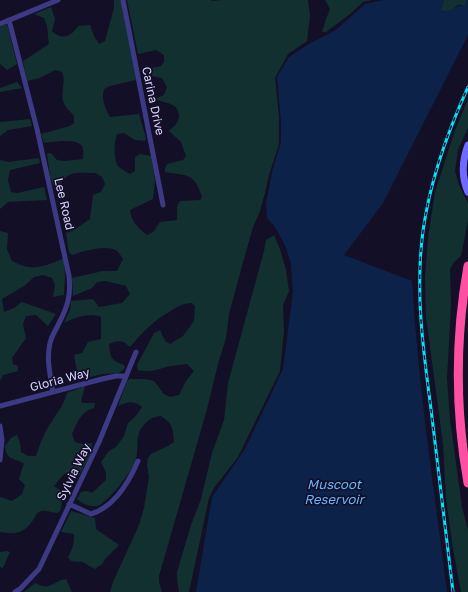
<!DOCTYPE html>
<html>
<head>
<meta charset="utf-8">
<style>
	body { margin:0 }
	canvas { display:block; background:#130f26 }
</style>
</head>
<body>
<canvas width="468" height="592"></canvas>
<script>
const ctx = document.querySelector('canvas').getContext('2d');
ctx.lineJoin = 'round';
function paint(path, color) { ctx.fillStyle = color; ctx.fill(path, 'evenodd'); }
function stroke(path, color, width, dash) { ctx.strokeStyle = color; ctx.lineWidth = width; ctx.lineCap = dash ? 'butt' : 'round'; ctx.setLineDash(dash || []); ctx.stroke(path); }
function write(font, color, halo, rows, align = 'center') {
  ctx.font = font + ' "Golos Text",sans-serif'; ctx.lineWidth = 3.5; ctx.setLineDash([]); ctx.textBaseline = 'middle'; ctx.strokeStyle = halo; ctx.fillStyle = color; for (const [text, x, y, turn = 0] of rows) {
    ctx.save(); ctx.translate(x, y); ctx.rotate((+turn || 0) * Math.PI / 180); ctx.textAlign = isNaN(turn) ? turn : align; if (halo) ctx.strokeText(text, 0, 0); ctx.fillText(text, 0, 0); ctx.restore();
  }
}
paint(new Path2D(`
	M114,0H121L136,80L110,86L104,89C101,99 105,108 110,117L139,114L146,138L145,141L135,140L124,133L117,134C114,142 113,160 119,167C122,170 127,172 130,174L135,171V157L140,154L151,156L155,181L153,199L130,210C131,221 138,228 147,235L153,232L160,222L177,220V207L180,201L200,200L202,197C194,172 187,176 165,172V168L167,164L183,160L186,156L181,142L169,131C171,128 174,127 176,124C178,122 179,118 179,115C178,103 166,103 157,100V98L164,95L167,87L162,78L146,75L144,73L147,69L161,66L164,62V55L156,50L138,54L127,0H210L213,1L222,0H308L310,16L307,41L288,54L275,78L279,117V144L269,175L265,193L259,214L253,227L242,266L229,314L226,338L218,364L207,409L159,576V582L162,592H110L113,582L139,525L144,508L149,477L147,465L148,458L151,454L168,446L174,442C173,428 173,424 161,416C153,417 148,419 143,426C134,435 140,451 135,462C132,471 107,504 97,506C90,507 83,504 77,499L81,492L87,491L92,493L106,480V473L101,462L109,451L116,447L124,436L128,423L135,417L142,407C133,400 128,402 118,406L127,381L130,379H145L154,381L164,394L170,397L179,395L186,381L194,371L187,364C182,365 176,365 171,366C156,369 154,373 138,370L137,365L154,333L160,330L165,341L170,344L183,336L194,321L195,306L192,303C182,303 177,307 169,312C152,322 143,332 130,347C123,340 118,340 109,344C110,358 111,360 124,365L125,368L119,373L103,374L73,381L77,371L74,355L82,353L88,342L101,339V317C89,312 75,318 64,323L70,310L71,301L93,299L99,307L122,303L130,294L126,286L105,281L97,282L92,288L73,296L72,278L103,271H117L123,259C122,257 119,253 117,251C107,244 83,251 72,255L69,252L66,233L74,230L90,219L93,195L101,192L105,184L102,177L96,173C73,173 68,169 56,192L50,177L47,153H51L57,160L64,161L83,159C83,155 84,149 82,146C76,138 53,142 44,143L41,134L70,126L74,123V116C72,113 68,110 66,107C58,96 67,82 62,72L55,70L40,78L27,81L23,61L49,44L47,26L44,18L34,14L51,7L55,19L52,31C62,41 72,36 78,26L90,25L94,36L99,44L105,41L114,8Z
	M325,0H372L363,2L350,14L326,32H322L326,19L330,9Z
	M444,0H466V5H458L451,11H441V9Z
	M7,24L17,64L7,70L0,64V27Z
	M17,82L22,88L0,92V88Z
	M468,99V128L458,150L455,171L459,185L468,203V221L461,256L454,262L450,269L451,304L447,378L450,419L462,507L468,530V592H461L453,549L446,498L443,444L426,317L425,277L428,238L435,192L455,130Z
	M30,119L32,126L8,130L0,136V122Z
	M39,158L40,163L10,170L8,180L11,192L17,193L44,187L47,200L8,202L0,209V160L8,162Z
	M0,231L8,233L7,249L12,261C33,272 43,267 64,258L65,276L64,295L53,297L55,285L52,278L43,275L34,277L24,286L2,299L4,312L14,308L22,302L56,314L48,326L36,315L26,316L23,324L26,338L12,358L13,364L18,366V371L3,375L0,381Z
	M274,235L280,249L286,270L289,291L283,305L284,331L280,371L238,457L214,488L209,498L189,592H179L177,579V572L191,525L201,499L212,453L224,420L228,383L264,251L266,240Z
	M85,386L81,401L82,403H95L94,408C81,411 77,423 72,434L75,442L83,444L92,443L91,453L79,476L71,472L64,474L54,486L64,493L60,511L57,513C52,513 47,510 41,511C37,512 37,514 35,517C25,533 18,535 0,532V497L12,501L22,494L25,485L19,479L24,463C13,458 6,460 5,446L11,438L17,435L20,443L21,452L28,456H36C40,444 45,431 52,421C59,409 63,407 67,393Z
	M71,511L95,518L96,529L119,545L106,558L102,564L95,569L82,562L71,561L68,557C73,549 74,543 74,534L61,532Z
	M7,551L10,552L3,568L0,567V552Z
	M66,579L72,592H24L35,583C51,592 52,581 66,579Z`), '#12302f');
paint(new Path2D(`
	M383,0H444L441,9V11C453,13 454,5 466,5V0H468V35L383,203L344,255L412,281C418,385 434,489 447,592H196L212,497L245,449L283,369L293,292L291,264L285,245L275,227L267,218L266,204L272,172L281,142V122L277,77L289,57L309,44L336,30L365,4Z`), '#0c2248');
stroke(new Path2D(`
	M123,0L163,205
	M9,20L37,129L69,276C71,295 68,306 59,323C57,328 54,332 52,337C45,354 50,375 53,392
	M0,24L58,0
	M0,406L102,379L116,376H126
	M0,426L2,440L0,460
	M69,504L91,514C114,507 129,482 138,461
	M15,592L20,589L39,569L99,442L136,352`), '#3d3a85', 5);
stroke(new Path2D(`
	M468,145C462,161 461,176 468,192`), '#6f6bff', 7);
stroke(new Path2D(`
	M468,266C455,338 455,410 468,483`), '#ff4fa3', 9);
const rail = new Path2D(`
	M453,592C446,531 438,470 431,409C423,349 415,291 423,231C430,180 447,133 468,87`);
stroke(rail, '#00e5ff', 3);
stroke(rail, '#130f26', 1.5, [4.5]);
write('12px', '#d9d4ff', '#130f26', [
	["Carina Drive",153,101,78],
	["Lee Road",64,204,77],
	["Gloria Way",60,380,-15],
	["Sylvia Way",74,472,-64]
]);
write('italic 13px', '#62b6ff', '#130f26', [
	["Muscoot",334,485],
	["Reservoir",334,500]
]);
</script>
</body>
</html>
